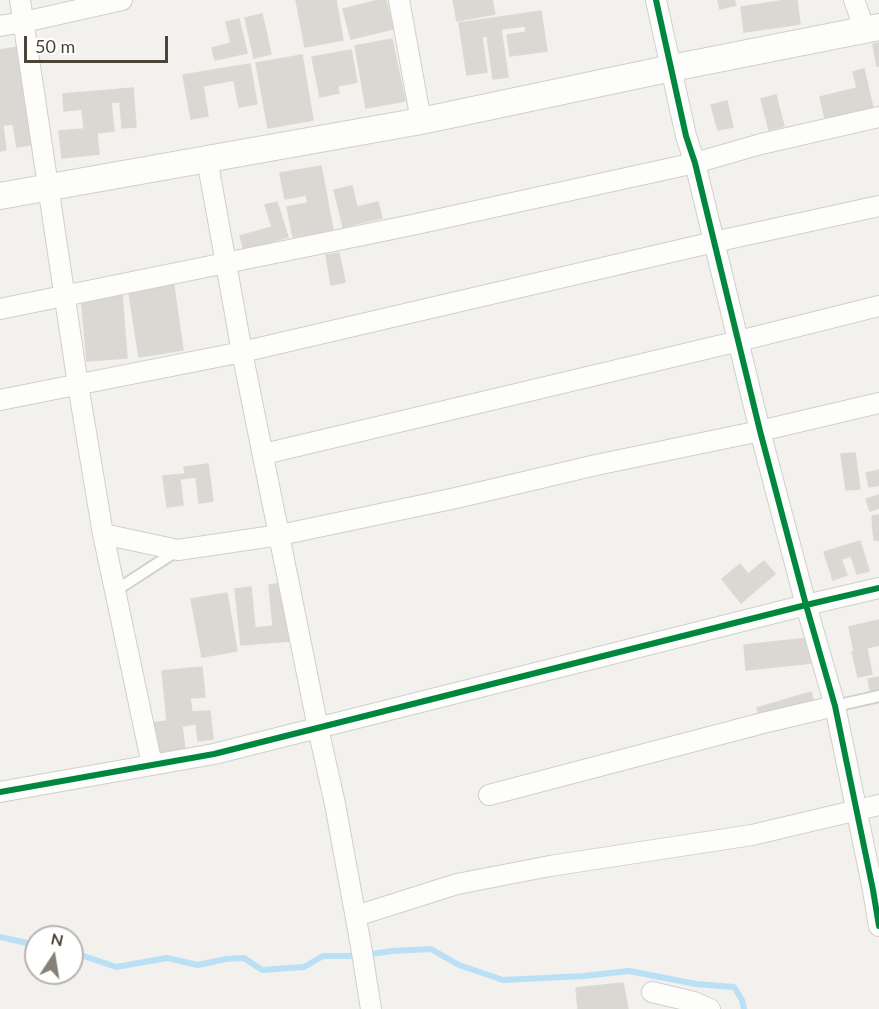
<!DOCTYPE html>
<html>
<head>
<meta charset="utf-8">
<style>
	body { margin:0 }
	#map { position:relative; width:879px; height:1009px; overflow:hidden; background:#f3f1ed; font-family:Lato,sans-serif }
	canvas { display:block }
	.north { position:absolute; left:24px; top:925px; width:60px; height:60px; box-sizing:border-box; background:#fff; border:2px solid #b7b4af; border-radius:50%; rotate:12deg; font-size:16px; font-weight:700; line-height:24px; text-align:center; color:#4c4337 }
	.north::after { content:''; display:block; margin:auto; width:21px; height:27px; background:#868077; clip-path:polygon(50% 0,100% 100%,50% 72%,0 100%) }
	.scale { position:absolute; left:24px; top:36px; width:144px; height:27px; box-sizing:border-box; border:3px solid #4c4337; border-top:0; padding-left:8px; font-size:18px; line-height:21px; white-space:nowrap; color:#4c4337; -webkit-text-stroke:4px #fff; paint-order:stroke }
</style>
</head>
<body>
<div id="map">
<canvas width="879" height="1009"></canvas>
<div class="north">N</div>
<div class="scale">50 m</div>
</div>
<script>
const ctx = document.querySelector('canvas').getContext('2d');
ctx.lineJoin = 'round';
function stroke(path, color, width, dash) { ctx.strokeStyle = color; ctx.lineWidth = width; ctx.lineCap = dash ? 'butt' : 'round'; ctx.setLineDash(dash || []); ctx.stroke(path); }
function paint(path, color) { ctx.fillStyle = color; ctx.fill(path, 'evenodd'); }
stroke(new Path2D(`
	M0,937L36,945
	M72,952L116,967L167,958L198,965L226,959L244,958L262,970L304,967L323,956H358L392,951L431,949L459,965L503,980L583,976L629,971L696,984L734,987L742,1000L744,1009`), '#bae0f5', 6);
const building = new Path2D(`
	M296,0H336L343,40L305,47Z
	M379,0H386L393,29L351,39L343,9Z
	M453,0H492L495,14L457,21Z
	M718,0H734L736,5L720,9Z
	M780,0H797L800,24L744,32L741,7L780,1Z
	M541,11L547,51L510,56L507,35L526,32L525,26L501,29L508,77L493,79L487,36L482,37L487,72L467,75L459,23Z
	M262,14L271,54L254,58L245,18Z
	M239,19L247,53L215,60L212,48L231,43L226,22Z
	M392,39L405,101L366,108L355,46Z
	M879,43V66H877L873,44Z
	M18,47L31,145L17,147L13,124L3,125L6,150L0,151V50Z
	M351,50L357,82L338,86L339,93L320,97L312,57Z
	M302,55L313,120L268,128L256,63Z
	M250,64L257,104L239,107L234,80L203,86L208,116L191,119L183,75Z
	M864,69L873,108L825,118L820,97L857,88L853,72Z
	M133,88L136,127L122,128L120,102H111L114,131L97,133L99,154L62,158L59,131L84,129L82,109L64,111L63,94Z
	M776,95L784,126L769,130L761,99Z
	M727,101L733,127L718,130L711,105Z
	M321,166L333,230L293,237L287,207L308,203L306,195L285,199L280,173Z
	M352,186L357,207L378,202L382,218L343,227L334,190Z
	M277,202L288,237L244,250L240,236L272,227L265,205Z
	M339,253L345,282L331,285L326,255Z
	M173,280L183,350L139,357L128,287Z
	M122,293L127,358L87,361L81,296Z
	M855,453L860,489L846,490L841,454Z
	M208,464L213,501L199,503L196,477L180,479L183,505L167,507L163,476L185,474L184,467Z
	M879,470V485L869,487L866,473Z
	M879,495V508L870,511L866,499Z
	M879,515V540H874L872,516Z
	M860,541L869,571L857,574L851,556L841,559L847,575L833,580L824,552Z
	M764,561L775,574L741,603L722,579L740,564L748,574Z
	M284,583L290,641L241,645L235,589L251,587L255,628L273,626L269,585Z
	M227,593L237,651L202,657L191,599Z
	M879,620V645L854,651L849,627Z
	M809,638L812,663L746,670L744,645Z
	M867,649L872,674L858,677L852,652Z
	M202,667L205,697L190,698L192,712L210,711L213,739L198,741L196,724L182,726L185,751L156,754L152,723L167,721L162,671Z
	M879,677V692L871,694L868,679Z
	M811,692L815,706L761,721L757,708Z
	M623,983L628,1009H578L576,988Z`);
paint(building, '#dbd8d3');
stroke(building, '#dcd8d2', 1.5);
const service = new Path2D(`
	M115,591L178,550
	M835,706L879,696`);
const minor = new Path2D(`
	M20,0L78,385L103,534L152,765
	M399,0L421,121
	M656,0L686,136L695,163L760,431L806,605L835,706L873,890L879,926
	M854,0L865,30
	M0,26L24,22L122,0
	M207,159L242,352L318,728L335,804L361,946L371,1009
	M0,309L412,225L695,163L761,144L879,117
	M0,400L242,352L714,242L879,206
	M264,454L739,341L879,306
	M103,534L178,550L280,535L456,498L596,465L760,431L879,403
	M0,792L214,754L806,605L879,588
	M489,795L763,723L835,706
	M356,916L457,884L550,866L752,835L879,805
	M652,992L694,1002L710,1009`);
const tertiary = new Path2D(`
	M0,196L421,121L672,68L879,27`);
stroke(service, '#d1cfca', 14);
stroke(minor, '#d1cfca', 22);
stroke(tertiary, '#d1cfca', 28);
stroke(service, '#fdfdfc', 10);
stroke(minor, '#fdfdfc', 20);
stroke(tertiary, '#fdfdfc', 26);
stroke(new Path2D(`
	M656,0L686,136L695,163L760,431L806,605L835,706L873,890L879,926
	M0,792L214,754L806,605L879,588`), '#00873e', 6);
</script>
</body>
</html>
